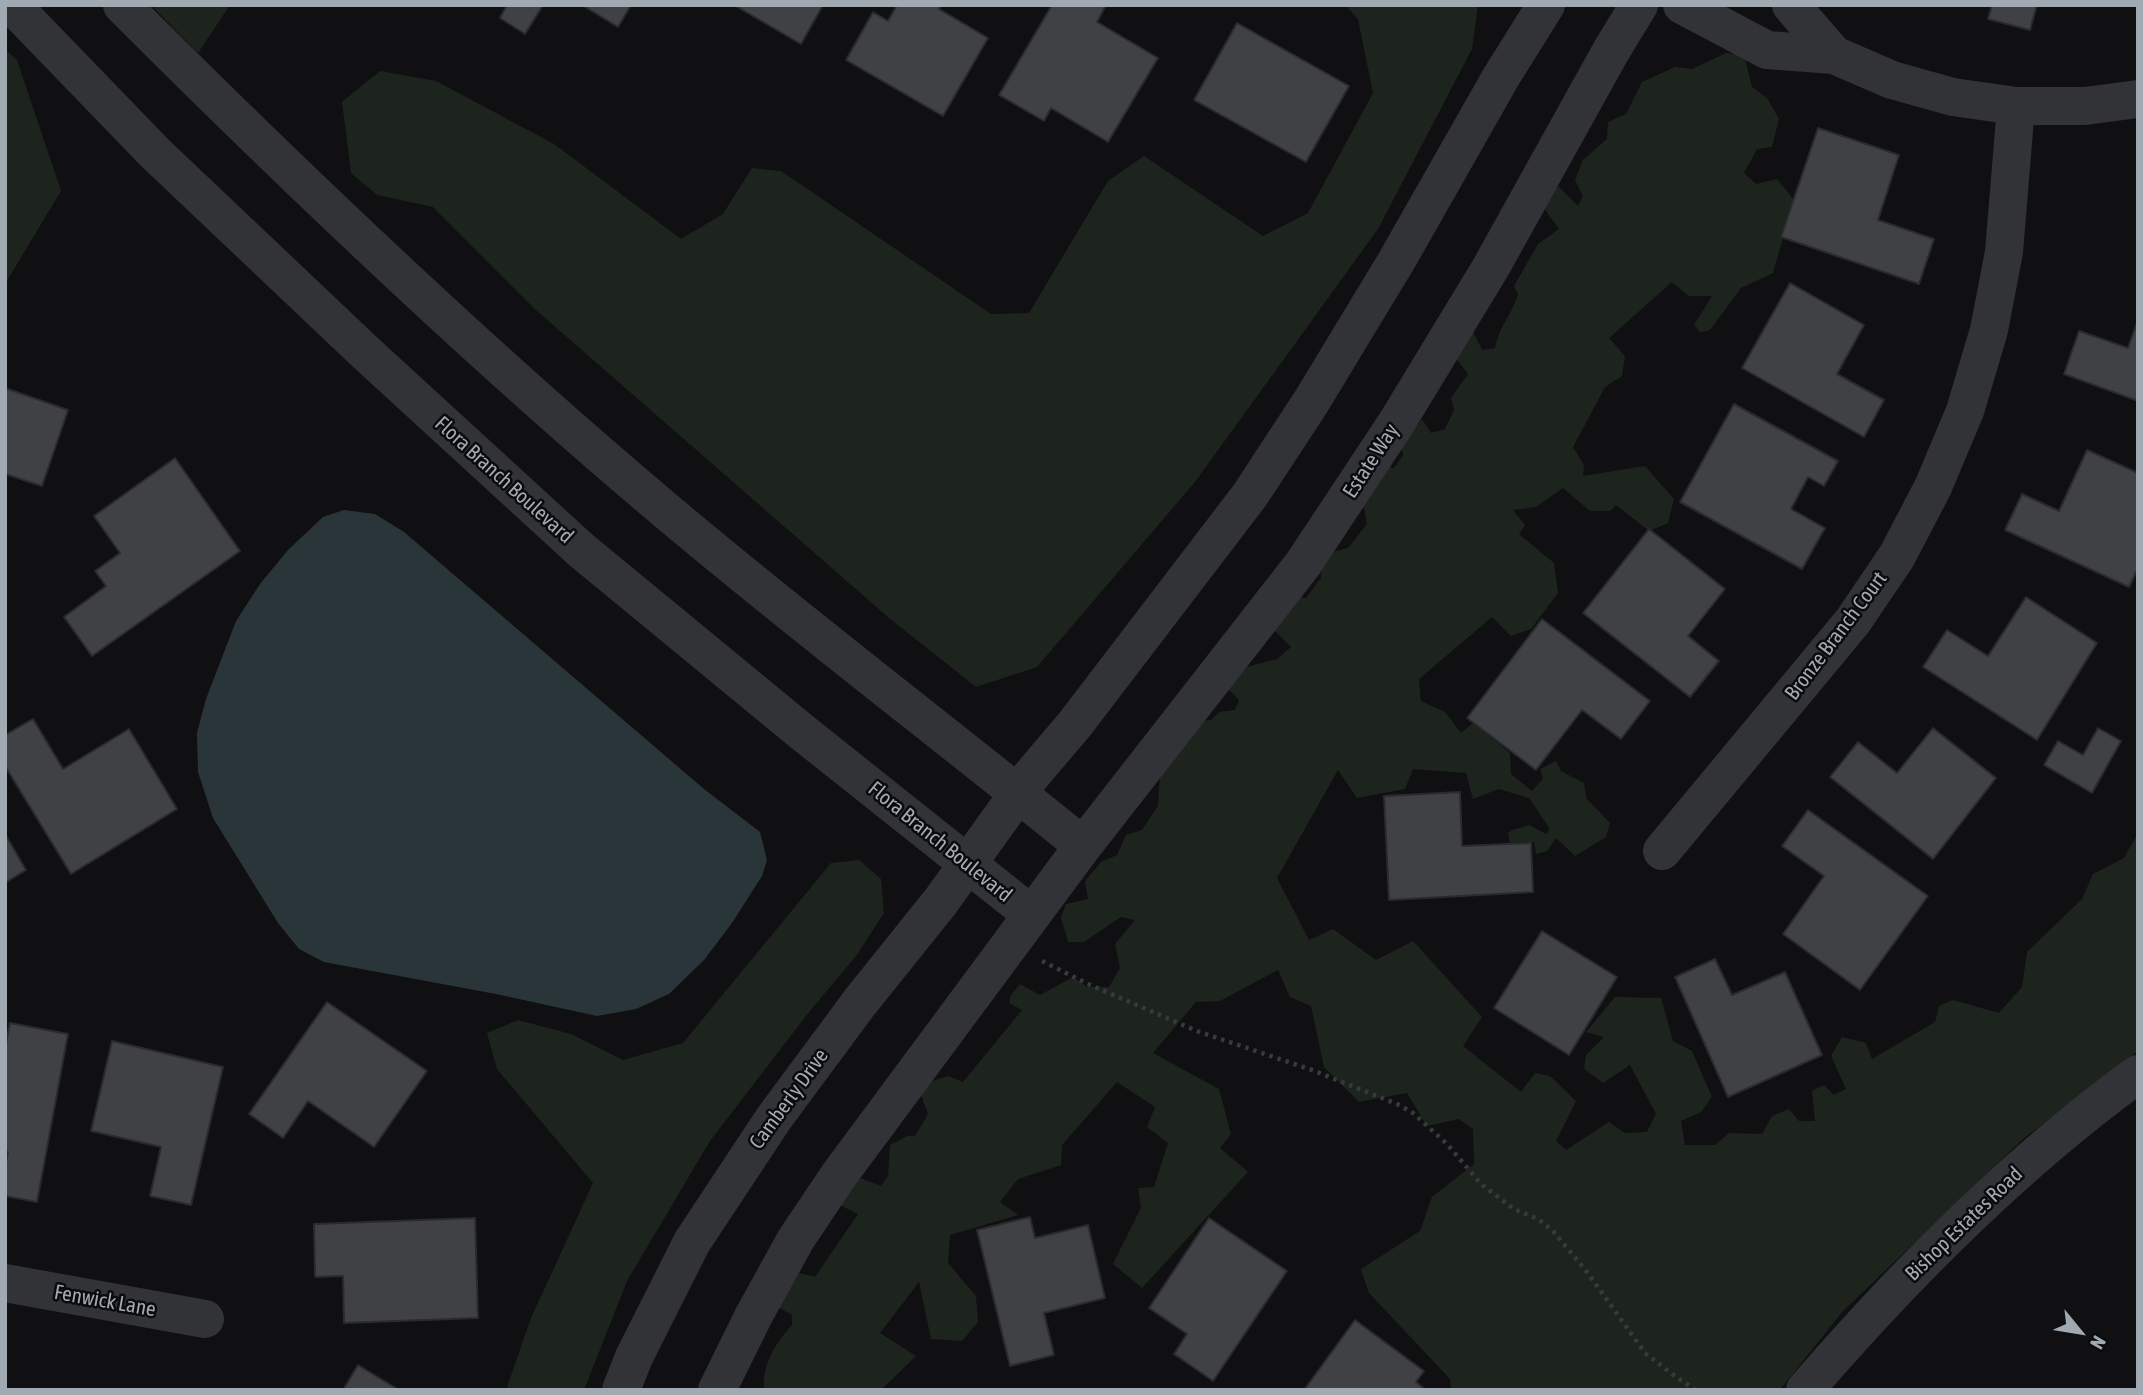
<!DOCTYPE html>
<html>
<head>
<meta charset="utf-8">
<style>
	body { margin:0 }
	#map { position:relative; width:2143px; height:1395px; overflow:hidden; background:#101012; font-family:"Asap Condensed",sans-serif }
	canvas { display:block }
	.frame { position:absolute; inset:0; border:7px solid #a1a9b3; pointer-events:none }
	.north { position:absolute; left:2045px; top:1297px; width:70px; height:70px; -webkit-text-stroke:5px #0b0b0d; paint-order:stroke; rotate:120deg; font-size:19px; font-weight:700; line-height:28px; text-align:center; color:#a1a9b3 }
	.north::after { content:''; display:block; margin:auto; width:24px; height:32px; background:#a1a9b3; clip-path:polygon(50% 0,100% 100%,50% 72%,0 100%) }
</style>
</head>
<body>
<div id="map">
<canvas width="2143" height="1395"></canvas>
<div class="frame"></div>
<div class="north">N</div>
</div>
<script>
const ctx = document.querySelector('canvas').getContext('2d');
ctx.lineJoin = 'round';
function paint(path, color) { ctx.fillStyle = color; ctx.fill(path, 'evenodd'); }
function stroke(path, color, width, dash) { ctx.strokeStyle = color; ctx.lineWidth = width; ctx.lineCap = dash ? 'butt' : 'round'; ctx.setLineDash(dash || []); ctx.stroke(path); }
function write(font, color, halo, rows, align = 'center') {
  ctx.font = font + ' "Asap Condensed",sans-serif'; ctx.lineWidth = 5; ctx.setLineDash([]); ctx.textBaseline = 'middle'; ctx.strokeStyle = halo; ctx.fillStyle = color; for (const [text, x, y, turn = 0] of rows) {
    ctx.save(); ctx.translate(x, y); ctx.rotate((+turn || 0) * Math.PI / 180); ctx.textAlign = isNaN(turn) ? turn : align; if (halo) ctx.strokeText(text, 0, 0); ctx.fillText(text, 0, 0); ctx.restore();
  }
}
paint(new Path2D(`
	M151,5H230L198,53Z
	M1345,5H1478L1472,49L1378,229L1195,482L1037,667L976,687L889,618L536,310L433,207L377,195L351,173L342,102L380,71L436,81L554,144L681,239L723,214L752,168L781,171L991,314L1029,313L1108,181L1144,156L1263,236L1308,213L1373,93L1358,19Z
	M5,49L17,60L61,191L5,284Z
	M1726,53L1744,55L1752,87L1767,98L1779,119L1772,147L1757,149L1744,173L1756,184L1777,179L1794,200L1773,273L1741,288L1710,330L1700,332L1694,325L1712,296H1689L1672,282L1609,338L1625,356L1622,376L1605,387L1573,447L1584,465L1583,476L1645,466L1674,499L1668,523L1649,531L1616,505L1610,511H1590L1563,488L1536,507L1513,510L1525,525L1519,534L1554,563L1558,593L1531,629L1511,636L1492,617L1419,679L1421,701L1445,712L1461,733L1473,723L1510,753L1511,774L1532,791L1543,779L1540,769L1556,761L1561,771L1584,783L1586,798L1610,823L1606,837L1575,856L1556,838L1547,851L1536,854L1534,842L1510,843L1508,833L1512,830L1529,825L1546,834L1550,829L1529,798L1499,789L1473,799L1466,773L1413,769L1405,789L1357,798L1338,770L1277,878L1309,940L1333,929L1376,960L1413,941L1482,1017L1463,1046L1521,1092L1535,1073L1550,1076L1576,1101L1556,1141L1566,1150L1609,1122L1625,1133L1647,1132L1656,1114L1630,1065L1603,1083L1584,1069L1586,1055L1604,1037L1586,1032L1615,997L1661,998L1673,1041L1692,1051L1712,1097L1701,1112L1681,1121L1685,1145H1715L1729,1133L1762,1134L1772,1116L1789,1109L1799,1121H1815L1812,1091L1824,1085L1834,1095L1846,1089L1831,1056L1842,1037L1866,1043L1872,1059L1935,1022L1939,1006L1953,1000L1999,1013L2022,987L2027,952L2082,899L2093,874L2124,858L2138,833V1051L2023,1139L1842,1312L1780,1390H1451L1450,1379L1369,1293L1361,1269L1420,1231L1432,1197L1474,1164L1473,1129L1459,1119L1427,1126L1407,1093L1359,1102L1324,1067L1311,1006L1290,997L1278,970L1220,1001L1196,1002L1153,1053L1219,1089L1231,1134L1220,1148L1248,1172L1142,1288L1113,1264L1141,1208L1138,1188L1154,1187L1168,1143L1147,1127L1155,1107L1117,1082L1062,1145L1061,1165L1018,1179L1000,1202L1018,1215L950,1235L948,1263L976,1296L978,1322L962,1341L931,1339L919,1282L880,1333L916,1356L881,1390H764C762,1364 775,1344 792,1325V1315L778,1307L795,1272L815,1277L858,1214L840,1205L858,1177L881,1186L888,1176L890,1145L907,1136H915L928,1114L921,1095L924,1084L948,1076L963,1082L1022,1010L1009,1003L1011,995L1020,984L1040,995L1073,977L1087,987H1109L1120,968L1115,944L1135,920L1121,917L1084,942H1068L1061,918L1066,904L1088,899L1085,881L1101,862L1117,855L1126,835L1142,830L1158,806L1160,773L1198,721L1211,720L1219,712L1235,710L1239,700L1228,689L1243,668L1277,659L1291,647L1274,630L1297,597L1306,598L1321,578V567L1330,553L1348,548L1367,524L1363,502L1388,467L1394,468L1403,455L1401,447L1422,419L1431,433L1445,429L1454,410L1451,398L1468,374L1455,357L1472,330L1482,350L1495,348C1500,325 1511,316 1518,294L1514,286L1538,244L1559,229L1543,207L1556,184L1578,206L1583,196L1575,180L1583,160L1607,139L1608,122L1626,114L1642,82L1675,67L1692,69Z
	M859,860L881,879L884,913L856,956L809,1012L710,1141L627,1281L584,1390H506L531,1318L593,1183L497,1069L487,1033L518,1020L571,1034L623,1060L683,1043L831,863Z`), '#1d241d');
paint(new Path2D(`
	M344,510L375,514L404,532L704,789L760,832L767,860L762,876L732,923L704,960L669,994L636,1009L597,1016L496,994L324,962L299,949L278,923L213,818L198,772L197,733L206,699L236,621L260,584L288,550L323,517Z`), '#2a353a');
const building = new Path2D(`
	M507,5H543L525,34L500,18Z
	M582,5H631L618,27Z
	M734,5H823L801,44Z
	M897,5H942L939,9L988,38L943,116L846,60L873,12L888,21Z
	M1052,5H1106L1097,22L1158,58L1108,142L1051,108L1044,121L999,95Z
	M1992,5H2037L2030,30L1988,19Z
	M1237,23L1349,86L1306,162L1194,100Z
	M1818,128L1899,155L1878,220L1934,239L1919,284L1781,237Z
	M1790,283L1864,325L1837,374L1884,400L1864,437L1742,368Z
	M2138,320V401L2064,374L2079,331L2128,348Z
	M5,388L68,410L42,486L5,474Z
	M1734,404L1838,461L1824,486L1808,477L1791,509L1825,528L1802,569L1680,502Z
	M2087,450L2138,473V568L2129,587L2005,530L2022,494L2059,511Z
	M175,458L240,551L92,656L64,617L106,586L95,571L120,553L94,516Z
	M1649,529L1725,589L1688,636L1719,661L1690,697L1583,613Z
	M2026,597L2097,643L2037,740L1923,667L1947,630L1988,656Z
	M1542,619L1650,701L1621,739L1582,710L1536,770L1467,718Z
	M33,719L63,769L129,729L177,809L71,874L5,766V735Z
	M1933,728L1996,778L1933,859L1830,777L1858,742L1897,773Z
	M2098,728L2121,741L2092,793L2044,765L2058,741L2083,755Z
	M1460,792L1462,846L1531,843L1533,892L1389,900L1384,796Z
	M1808,810L1928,896L1860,990L1783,934L1824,876L1782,846Z
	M5,834L26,870L5,883Z
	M1542,931L1617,977L1569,1055L1494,1008Z
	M1715,959L1732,995L1785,972L1822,1055L1728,1097L1675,977Z
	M327,1002L427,1071L374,1147L308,1101L283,1138L249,1114Z
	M10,1023L68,1034L37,1202L5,1196V1166L8,1152H5V1049Z
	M112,1041L223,1067L191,1205L150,1196L161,1147L91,1131Z
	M1030,1217L1035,1238L1088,1225L1105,1298L1044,1313L1054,1355L1010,1366L977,1230Z
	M475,1218L478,1318L344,1323L343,1276L315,1277L314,1224Z
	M1209,1218L1287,1271L1213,1381L1174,1354L1187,1334L1149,1308Z
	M1355,1320L1424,1371L1416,1382L1426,1390H1304Z
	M358,1365L399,1390H343Z`);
paint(building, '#3f4145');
stroke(building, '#2a2b2e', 2);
stroke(new Path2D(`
	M1042,961L1088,984L1197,1031L1312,1070L1397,1104L1413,1113L1447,1144L1481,1184L1514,1209L1538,1219L1553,1231L1587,1272L1645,1353L1676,1377L1696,1390`), '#373a3e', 4.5, [3.5, 5]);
stroke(new Path2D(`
	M12,5L155,153L366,353L581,550L802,732L1032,915
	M122,5C295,178 471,346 658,504C797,622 942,731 1083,846
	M1682,5L1767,50L1834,55L1892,80L1953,97L2016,106H2085L2138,99
	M1791,5L1834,55
	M1662,851L1853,621L1897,556L1933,487L1965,411L1989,330L2004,252L2016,106
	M5,1283L205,1319
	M621,1390L634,1357L692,1242L774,1118L860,1002L941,901L1030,777L1075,724L1250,495L1311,402L1397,260L1501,77L1546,5
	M717,1390L754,1315L796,1239L839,1175L1083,846L1303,564L1397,422L1491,267L1611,51L1639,5
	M1805,1390C1905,1274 2014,1164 2138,1074`), '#313337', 38);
write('21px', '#a1a9b3', '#0b0b0d', [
	["Estate Way",1371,461,-57],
	["Flora Branch Boulevard",504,480,42],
	["Bronze Branch Court",1836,636,-53],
	["Flora Branch Boulevard",940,842,39],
	["Camberly Drive",789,1099,-54],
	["Bishop Estates Road",1964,1224,-44],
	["Fenwick Lane",105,1301,10]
]);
</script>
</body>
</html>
